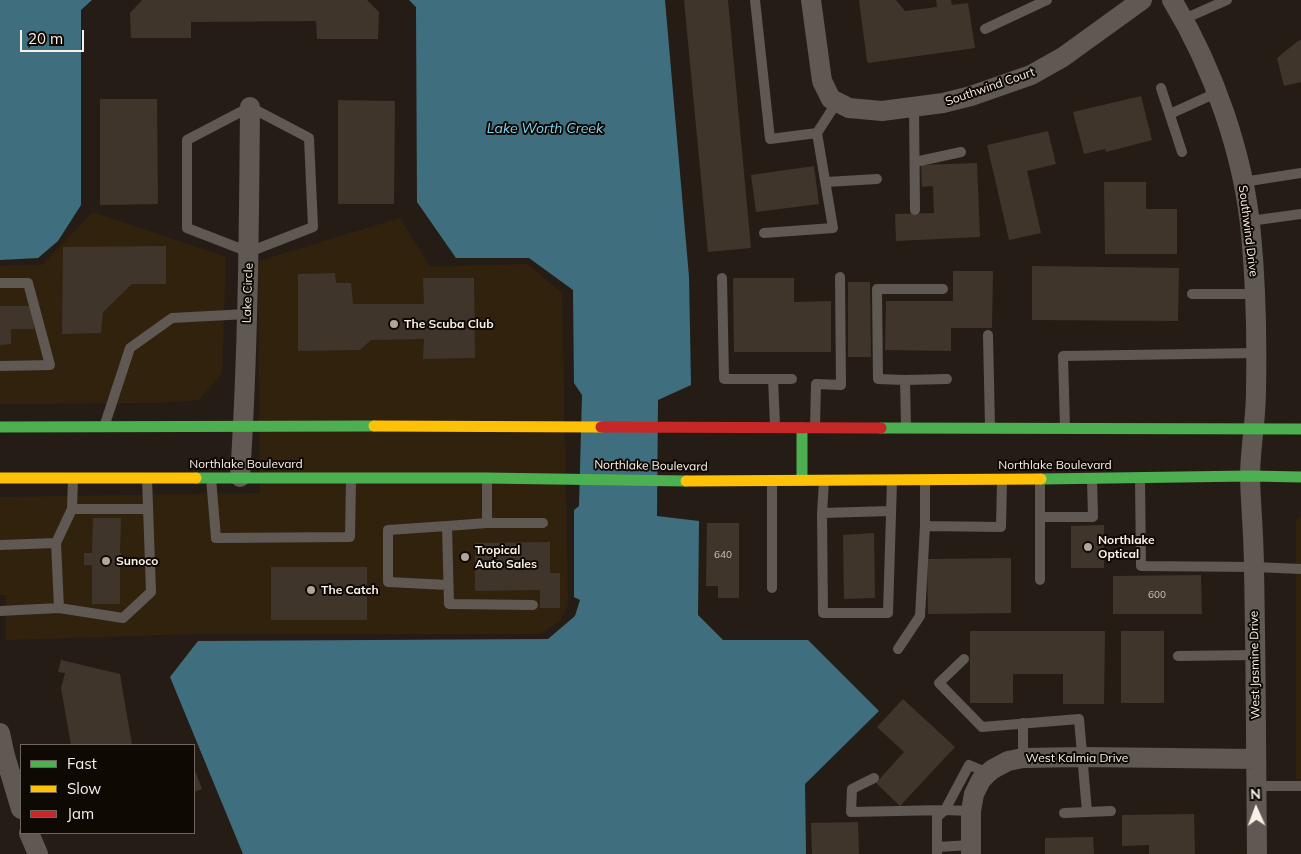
<!DOCTYPE html>
<html>
<head>
<meta charset="utf-8">
<style>
	body { margin:0 }
	#map { position:relative; width:1301px; height:854px; overflow:hidden; background:#251d15; font-family:Mulish,sans-serif }
	canvas { display:block }
	.legend { position:absolute; left:20px; top:744px; width:175px; height:90px; box-sizing:border-box; background:#0f0904; border:1px solid #6d655e; margin:0; padding:6px 9px; list-style:none; font-size:15px; color:#f9f0e6 }
	.legend li { display:flex; align-items:center; gap:10px; height:25px }
	.legend b { width:25px; border:1px solid #6d655e }
	.north { position:absolute; left:1231px; top:784px; width:50px; height:50px; -webkit-text-stroke:4px #0f0904; paint-order:stroke; rotate:358deg; font-size:14px; font-weight:700; line-height:20px; text-align:center; color:#f9f0e6 }
	.north::after { content:''; display:block; margin:auto; width:18px; height:22px; background:#f9f0e6; clip-path:polygon(50% 0,100% 100%,50% 72%,0 100%) }
	.scale { position:absolute; left:20px; top:30px; width:64px; height:22px; box-sizing:border-box; border:2px solid #f9f0e6; border-top:0; padding-left:6px; font-size:15px; line-height:18px; white-space:nowrap; color:#f9f0e6; -webkit-text-stroke:4px #0f0904; paint-order:stroke }
</style>
</head>
<body>
<div id="map">
<canvas width="1301" height="854"></canvas>
<ul class="legend">
<li><b style="height:6px;background:#4caf50"></b>Fast</li>
<li><b style="height:6px;background:#ffc107"></b>Slow</li>
<li><b style="height:6px;background:#c62828"></b>Jam</li>
</ul>
<div class="north">N</div>
<div class="scale">20 m</div>
</div>
<script>
const ctx = document.querySelector('canvas').getContext('2d');
ctx.lineJoin = 'round';
function paint(path, color) { ctx.fillStyle = color; ctx.fill(path, 'evenodd'); }
function stroke(path, color, width, dash) { ctx.strokeStyle = color; ctx.lineWidth = width; ctx.lineCap = dash ? 'butt' : 'round'; ctx.setLineDash(dash || []); ctx.stroke(path); }
function write(font, color, halo, rows, align = 'center') {
  ctx.font = font + ' Mulish,sans-serif'; ctx.lineWidth = 4; ctx.setLineDash([]); ctx.textBaseline = 'middle'; ctx.strokeStyle = halo; ctx.fillStyle = color; for (const [text, x, y, turn = 0] of rows) {
    ctx.save(); ctx.translate(x, y); ctx.rotate((+turn || 0) * Math.PI / 180); ctx.textAlign = isNaN(turn) ? turn : align; if (halo) ctx.strokeText(text, 0, 0); ctx.fillText(text, 0, 0); ctx.restore();
  }
}
paint(new Path2D(`
	M93,212L226,257L222,373L199,400L159,403L0,404V266L42,265Z
	M400,218L430,267L527,264L562,293L568,605L561,620L541,634H197L6,640V595H0V497L260,493L258,261Z
	M1301,516V779H1296V521Z`), '#31220e');
paint(new Path2D(`
	M0,0H92L81,10V205L58,241L38,258L0,260Z
	M409,0H665L689,277L691,385L658,400L657,516L699,521L698,615L723,640H808L879,711L805,784L806,854H243L170,677L198,641L548,639L575,616L580,600L574,597V510L579,506L582,395L574,383L573,290L529,258H456L417,202L416,7Z`), '#3f6f7f');
paint(new Path2D(`
	M142,0H367L379,12L378,39H317L316,21L191,22V38H131L130,13Z
	M684,0H728L751,248L708,252Z
	M859,0H896L905,11L937,7L936,0H951L952,5L968,3L975,48L868,63L867,61Z
	M1301,40V82L1284,86L1277,58L1298,41Z
	M1141,96L1152,140L1106,152L1105,149L1084,154L1073,112Z
	M100,99H157L158,204L100,205Z
	M338,100L395,101L394,204H338Z
	M1048,131L1056,164L1027,171L1041,233L1009,240L987,145Z
	M977,163L980,237L896,241L895,214L934,213L933,186L922,187L921,165Z
	M814,166L819,204L756,212L751,175Z
	M1104,182H1146V209H1177V254H1105Z
	M166,246V284H132L103,312L101,333L62,334L63,247Z
	M1032,266L1179,268L1178,321L1032,320Z
	M953,271H993L992,328H951V351L885,350L886,301H953Z
	M335,273L336,283H351L353,304H424L423,278H474L475,358L423,359L424,339L371,340L360,350L298,351V274Z
	M733,278H794V302L831,301V352H734Z
	M848,282H870L871,357H848Z
	M0,306H33L34,329H11V344L0,345Z
	M93,518H121L120,553H121L122,565H120V604H92V565H84V553H92Z
	M707,523H739V598H718V586H706Z
	M1104,525V568H1071V526Z
	M874,533L875,598L844,599L843,535Z
	M550,542V573H560V608H540V590L475,591V543Z
	M1011,558V613L928,614L927,559Z
	M271,567H367V620H271Z
	M1201,575L1202,614H1113V576Z
	M970,631H1105L1104,704H1063V674H1013V703H970Z
	M1121,631H1164V703H1121Z
	M61,660L120,674L132,745H71L61,688L65,673L58,672Z
	M903,699L955,747L900,806L876,783L904,752L877,727Z
	M194,768L202,789L194,792Z
	M1194,814L1195,854H1149V845L1122,846V815Z
	M858,822L859,854H812L811,823Z
	M1093,837L1094,854H1045V838Z`), '#3f352b');
stroke(new Path2D(`
	M755,0L770,139L817,133L837,102
	M1184,19L1227,0
	M985,29L1047,0
	M1161,88L1182,152
	M250,107L309,138L313,227L249,252L187,228V140Z
	M914,107L915,210
	M1170,114L1216,93
	M915,162L961,152
	M826,182L877,179
	M1243,182L1301,173
	M1250,221L1301,214
	M764,233L833,228L817,133
	M722,278L724,379H792
	M0,283H28L50,365L0,366
	M943,289H877L878,379L905,380L947,379
	M1192,294H1256
	M988,335L990,427
	M773,379L775,425
	M905,380L906,427
	M105,424L130,348L172,318L247,314
	M815,427L816,384L841,385L840,277
	M1065,427L1063,356L1256,353
	M211,478L216,538L350,537L351,479
	M487,479V523H543
	M1140,479L1141,566L1254,567L1301,569
	M925,480V526L1001,527L1002,481
	M824,481L822,513L823,613H888L892,481
	M72,509H148
	M822,513L891,511
	M1040,517H1093L1092,479
	M487,523L447,526L449,604L533,605
	M447,526L388,530V582L448,585
	M0,545L56,543
	M1040,580V480
	M772,588V481
	M59,608L123,618L151,592L147,478
	M0,611L59,608L56,543L72,509L73,479
	M898,649L920,616L925,526
	M1178,656L1255,655
	M964,659L939,683L982,727L1079,719L1087,812
	M1023,758V723
	M874,778L852,789L851,812L945,810L969,765L988,773
	M1256,786H1301
	M1064,813L1111,811
	M937,847V817L945,810L971,811
	M937,854V847L971,845`), '#5f5853', 10);
stroke(new Path2D(`
	M811,0L822,81L831,99L849,108L882,111L943,103L971,96L1031,75L1063,57L1142,0
	M1172,0C1213,67 1244,155 1251,234C1256,286 1257,339 1256,391C1256,420 1250,449 1250,478C1251,509 1254,539 1254,570C1256,665 1256,759 1257,854
	M240,477C248,354 249,231 250,107
	M0,733L5,756L21,809
	M29,833L38,854
	M971,854V811L974,794L981,780L988,773L993,769L1008,761L1023,758L1083,757L1256,759`), '#5f5853', 20);
stroke(new Path2D(`
	M0,427L374,426
	M802,428V480
	M881,428L1301,429
	M196,478H487L686,481
	M1041,479L1250,476L1301,477`), '#4caf50', 11);
stroke(new Path2D(`
	M374,426L601,427
	M0,478H196
	M686,481L1041,479`), '#ffc107', 11);
stroke(new Path2D(`
	M601,427L881,428`), '#c62828', 11);
for (const [x, y, r, color] of [
	[394,324,5,"#afa69d"],
	[1088,547,5,"#afa69d"],
	[465,557,5,"#afa69d"],
	[106,561,5,"#afa69d"],
	[311,590,5,"#afa69d"]
]) { const dot = new Path2D(); dot.arc(x, y, r, 0, 2 * Math.PI); ctx.fillStyle = color; ctx.fill(dot); stroke(dot, '#0f0904', 2); }
write('10px', '#cac1b7', null, [
	["640",723,555],
	["600",1157,595]
]);
write('12px', '#f9f0e6', '#0f0904', [
	["Southwind Court",990,87,-19],
	["Southwind Drive",1248,231,83],
	["Lake Circle",248,293,-88],
	["Northlake Boulevard",246,464],
	["Northlake Boulevard",1055,465],
	["Northlake Boulevard",651,466,1],
	["West Jasmine Drive",1255,665,-91],
	["West Kalmia Drive",1077,758]
]);
write('bold 12px', '#f9f0e6', '#0f0904', [
	["The Scuba Club",404,324],
	["Northlake",1098,540],
	["Optical",1098,554],
	["Tropical",475,550],
	["Auto Sales",475,564],
	["Sunoco",116,561],
	["The Catch",321,590]
], 'left');
write('italic 14px', '#7fd5f4', '#0f0904', [
	["Lake Worth Creek",545,129]
]);
</script>
</body>
</html>
